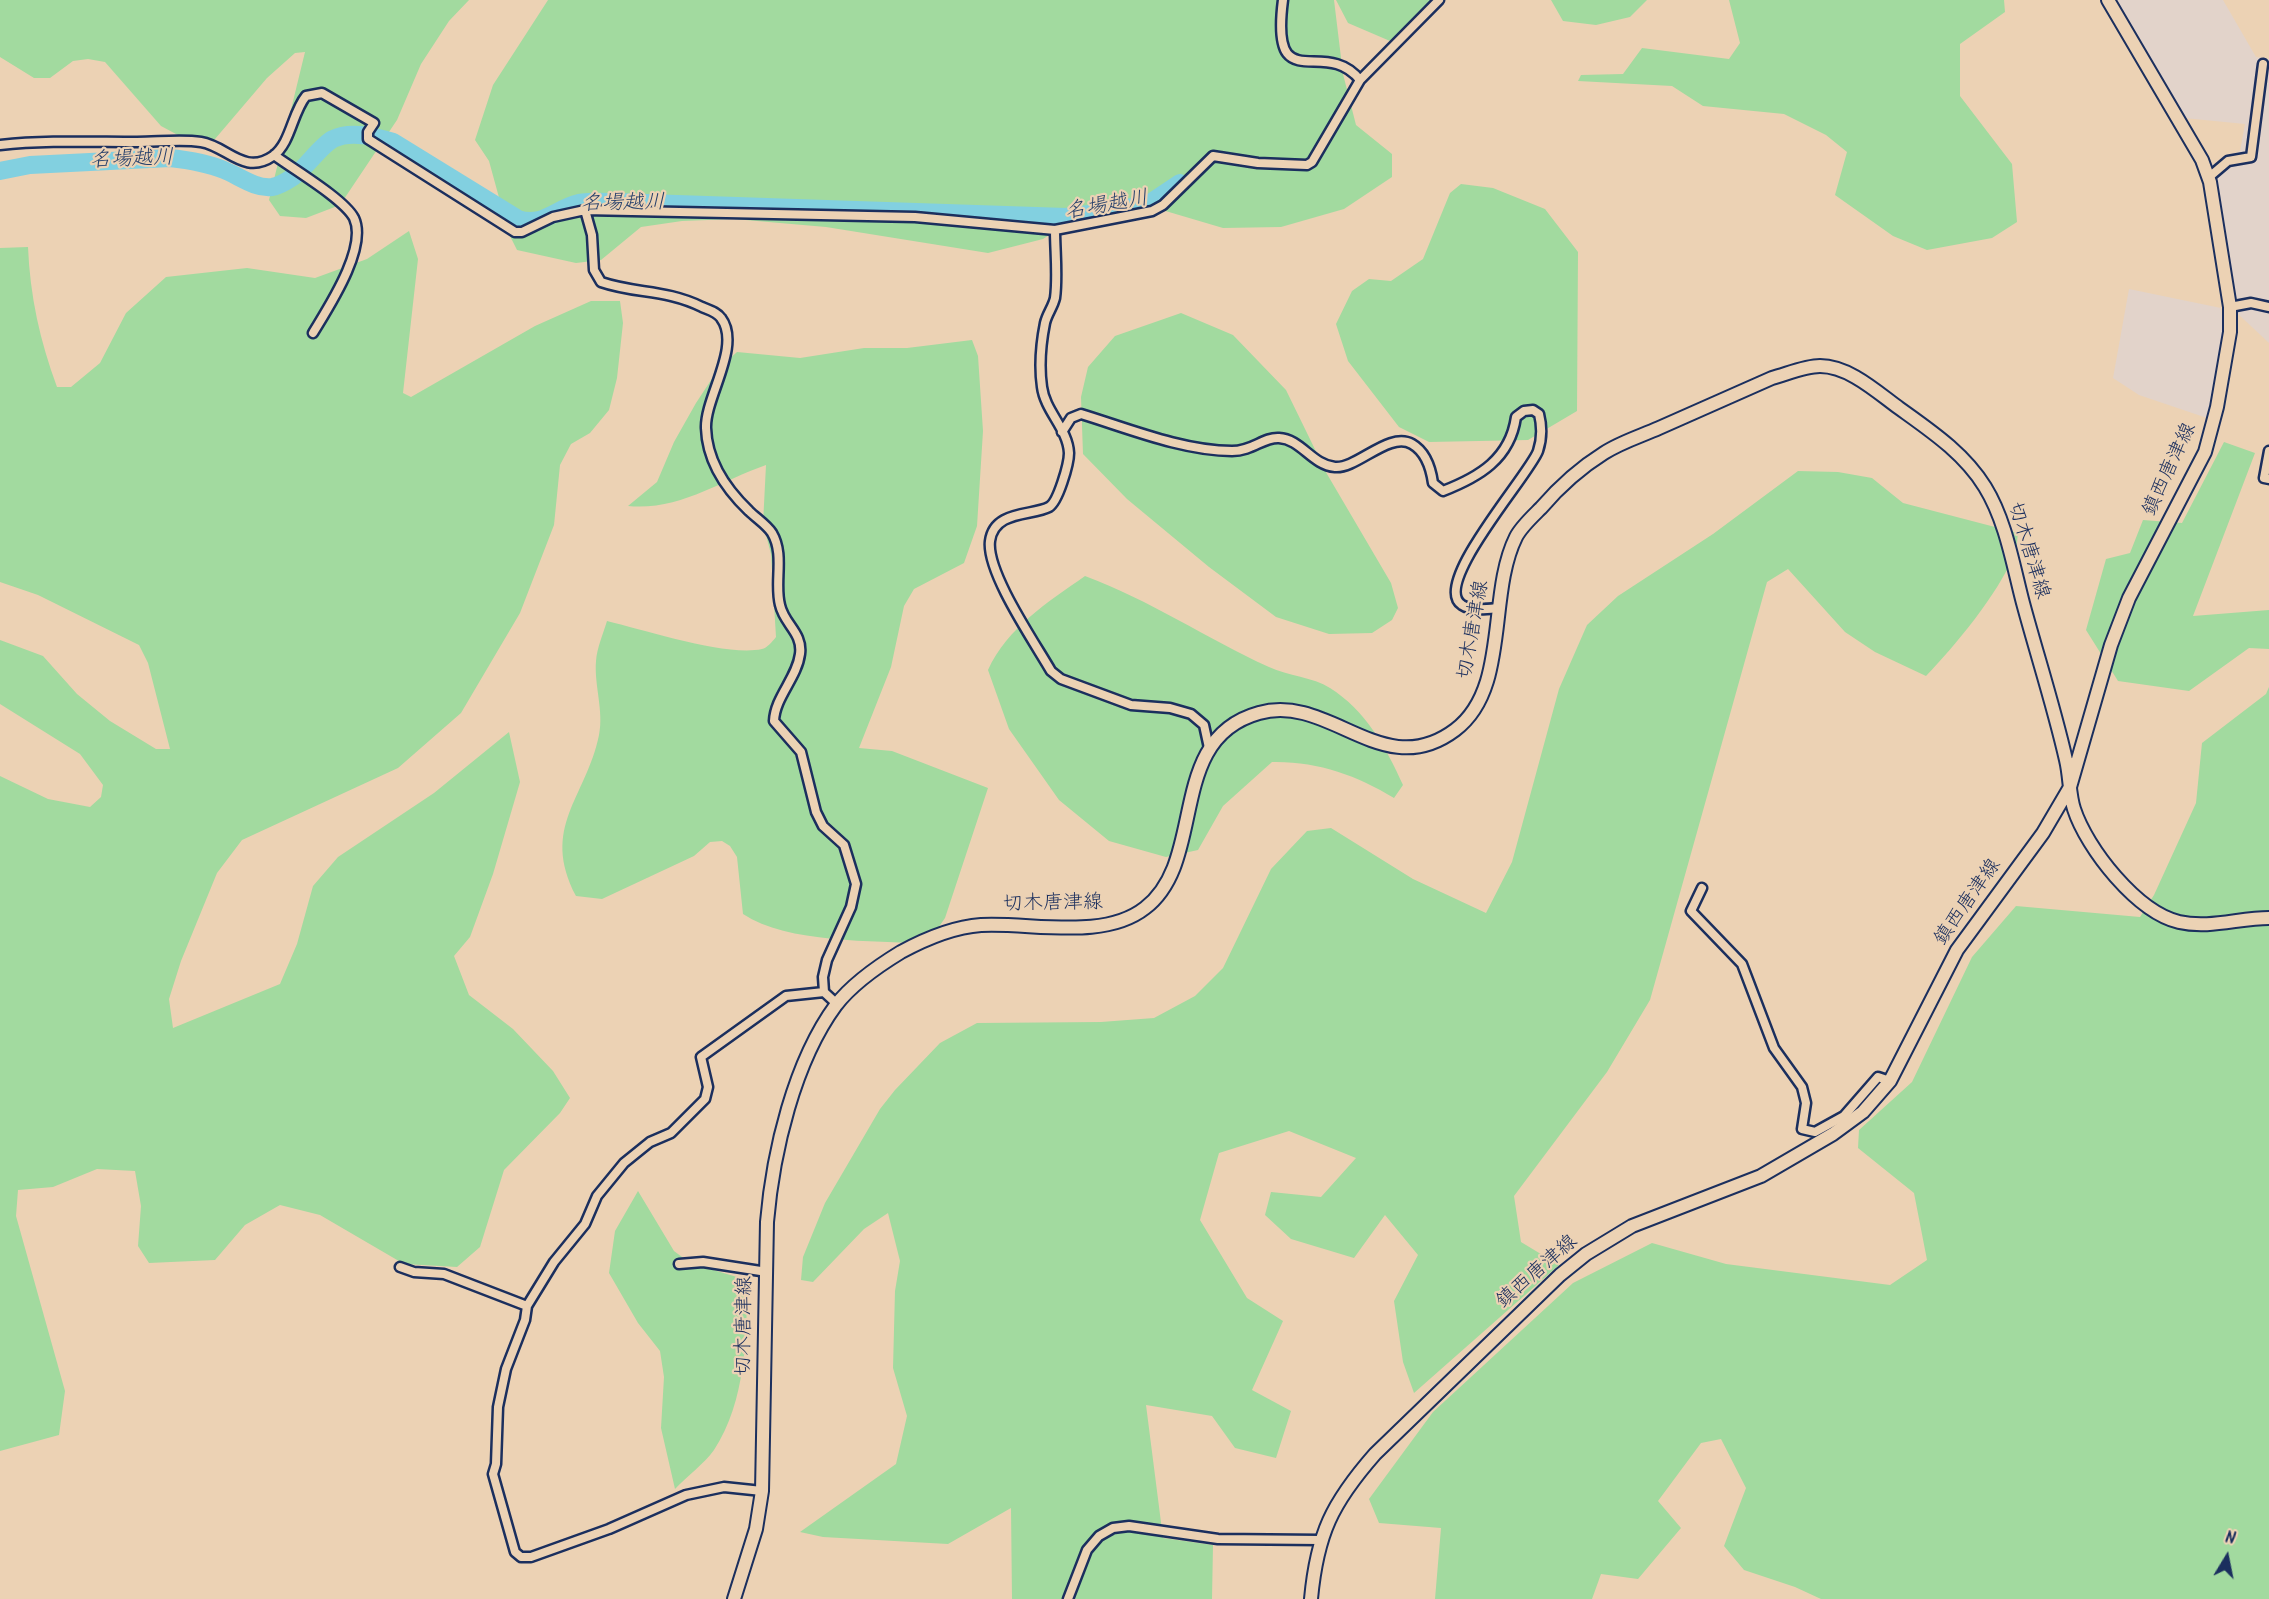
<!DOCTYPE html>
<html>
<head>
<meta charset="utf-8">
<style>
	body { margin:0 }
	#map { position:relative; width:2269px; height:1599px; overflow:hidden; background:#ecd2b4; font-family:Kalam,sans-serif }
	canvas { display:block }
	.north { position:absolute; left:2197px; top:1527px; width:60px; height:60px; -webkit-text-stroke:4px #ecd2b4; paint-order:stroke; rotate:10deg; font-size:16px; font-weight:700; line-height:24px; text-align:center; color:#1b2f5e }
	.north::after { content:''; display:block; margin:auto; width:21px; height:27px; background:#1b2f5e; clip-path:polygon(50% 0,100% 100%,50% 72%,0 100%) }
</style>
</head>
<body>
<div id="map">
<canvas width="2269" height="1599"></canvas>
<div class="north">N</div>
</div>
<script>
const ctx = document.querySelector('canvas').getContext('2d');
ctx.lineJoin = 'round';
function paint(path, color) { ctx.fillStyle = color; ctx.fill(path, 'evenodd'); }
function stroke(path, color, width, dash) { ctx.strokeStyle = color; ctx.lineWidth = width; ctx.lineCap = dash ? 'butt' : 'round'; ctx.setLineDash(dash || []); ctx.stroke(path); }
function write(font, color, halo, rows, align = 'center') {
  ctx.font = font + ' Kalam,"Klee One",sans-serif'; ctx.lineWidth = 4.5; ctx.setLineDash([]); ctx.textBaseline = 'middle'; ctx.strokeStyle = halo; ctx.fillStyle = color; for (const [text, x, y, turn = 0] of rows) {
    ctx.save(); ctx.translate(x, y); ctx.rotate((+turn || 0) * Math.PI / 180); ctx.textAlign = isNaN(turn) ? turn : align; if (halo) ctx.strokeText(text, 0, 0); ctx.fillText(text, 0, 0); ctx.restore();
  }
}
paint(new Path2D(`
	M2115,0H2223L2256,57L2269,59V343L2237,313L2212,165L2240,151L2245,124L2184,118Z
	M2129,289L2221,308L2224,337L2207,418L2139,395L2113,378Z`), '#e2d3ca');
paint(new Path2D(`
	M0,0H469L449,21L421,64L397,120L340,205L306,218L280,216L269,200L305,52L295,53L267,78L215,139L189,141L161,126L105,62L88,59L73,61L50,78H34L0,57Z
	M548,0H1334L1343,74L1356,125L1392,154V177L1344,209L1281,227L1223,228L1152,207L1101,202L1043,239L988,253L826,227L734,219L682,221L641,227L601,260L576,263L517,250L509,234L489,161L475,140L493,85Z
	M1336,0H1435L1397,44L1348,23Z
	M1551,0H1647L1630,17L1596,25L1563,21Z
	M1729,0H2004L2005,12L1960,44V96L2012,164L2017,222L1992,238L1927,250L1893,236L1835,195L1847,152L1826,135L1784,114L1703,106L1672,86L1578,81L1581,75L1623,74L1642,48L1729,59L1740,43Z
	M1461,184L1493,188L1545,209L1578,252L1577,411L1528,440L1429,442L1399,427L1348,361L1336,324L1352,291L1369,279L1391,281L1423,259L1450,193Z
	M409,231L418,259L403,393L411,397L535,326L591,301H620L623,323L617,378L609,410L590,433L571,444L560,465L554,525L520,613L461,713L398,768L242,840L217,873L181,961L169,999L173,1028L280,984L297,944L313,886L338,857L434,793L509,732L520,782L493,874L470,937L454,956L469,995L513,1029L553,1071L570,1098L560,1113L504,1170L480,1247L457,1267L404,1264L320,1215L280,1205L245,1225L215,1260L149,1263L138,1246L141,1206L135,1171L97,1169L53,1187L18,1190L16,1216L65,1391L59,1435L0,1451V776L48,799L90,807L101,797L103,785L80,754L0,704V640L43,656L77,694L110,721L156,749H170L148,663L139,645L38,595L0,582V248L28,247C30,296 40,341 57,387H71L100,363L126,313L166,277L247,268L315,278L367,259Z
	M1181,313L1233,335L1286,390L1327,474L1391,583L1398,608L1392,620L1372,633L1329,634L1276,617L1209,567L1127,499L1083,454L1081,397L1088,367L1115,336Z
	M972,340L978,356L983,431L977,526L964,563L914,589L904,606L891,667L859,748L892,751L988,788L945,918L927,944C873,940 788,944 743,914L737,857L730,846L722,841L710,842L694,856L602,899L576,896C540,827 586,798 599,735C604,711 594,685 596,661C597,648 603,634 607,621C645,630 727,657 762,649C767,648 772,642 776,637L771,554L763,524L766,465C720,481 679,511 628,506L657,482L674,442L696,403L719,368L737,352L800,358L864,348H907Z
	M2224,442L2255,453L2193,616L2269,610V649L2249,648L2189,691L2118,681L2086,630L2106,559L2130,553L2143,520L2182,523Z
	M1798,471L1838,472L1872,478L1903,503L2018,533C2017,540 2017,549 2014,555C1998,594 1955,646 1926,676L1875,652L1845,632L1788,569L1767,582L1650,1000L1607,1072L1514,1196L1521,1242L1559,1265L1414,1393L1403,1362L1394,1301L1418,1255L1385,1215L1354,1258L1291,1239L1265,1215L1271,1192L1321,1197L1356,1158L1289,1131L1219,1153L1200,1220L1247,1298L1283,1321L1252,1390L1291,1411L1276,1458L1235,1448L1212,1416L1146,1405L1163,1538L1213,1545L1212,1599H1012L1011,1508L948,1544L823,1537L800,1532L896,1464L907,1416L893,1368L895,1291L900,1261L888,1213L864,1229L813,1282L801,1280L803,1257L825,1203L880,1109L895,1090L940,1043L977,1023L1101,1022L1154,1018L1195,996L1223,968L1271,869L1307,831L1331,828L1413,879L1486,913L1512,862L1559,689L1587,625L1618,596L1713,534Z
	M1085,576C1150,600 1207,639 1269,667C1288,676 1313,677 1330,688C1365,710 1386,747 1403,785L1394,798C1356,775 1317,761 1272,762L1223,806L1198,850L1166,857L1109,841L1059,800L1009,729L988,670C1007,628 1048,602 1085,576Z
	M2269,687V1599H1821L1795,1587L1744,1570L1724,1546L1746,1488L1721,1439L1701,1443L1658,1501L1681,1528L1638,1579L1601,1574L1592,1599H1435L1441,1528L1379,1523L1369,1499L1433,1412L1573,1283L1652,1243L1726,1264L1890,1285L1927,1260L1914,1193L1858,1148L1859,1130L1912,1082L1972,957L2016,906L2140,917L2154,895L2196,803L2202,743L2266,694Z
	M638,1191L674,1251L690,1263L747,1280C747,1336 746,1401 714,1450C704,1464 687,1476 675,1489L661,1428L664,1377L660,1351L638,1323L609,1273L615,1231Z`), '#a2da9f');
stroke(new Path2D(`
	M0,171L30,165L170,158C188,160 207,163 224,170C239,176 255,189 272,187C279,186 287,181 293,177C306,168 320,146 333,139C351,130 376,137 393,142L518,219C544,227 554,209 579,203C591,201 605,202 617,202L1066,217L1113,211L1150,203L1180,183`), '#82d0e0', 18);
const street = new Path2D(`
	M1360,80L1439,0
	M0,145C46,140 91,142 137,142C158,142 181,139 201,142C227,146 244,176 273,156C291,143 292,113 306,96L322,93L374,123L368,132V139L515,232H522L553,217L585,210L915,217L1055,230L1152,211L1163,205L1213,156L1258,163L1307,165L1312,162L1360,80C1324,35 1270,101 1283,0
	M274,155C293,169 344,199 354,218C368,248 328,308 313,333
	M2208,178L2228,161L2251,157L2263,64
	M585,210L592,235L594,270L601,282C636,294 665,289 702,307C709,310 717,312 721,318C742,346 705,397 706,428C707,461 726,489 749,511C756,518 767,525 772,533C785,555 774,582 780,605C784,624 803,633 800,654C797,678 775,697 774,721L801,752L816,812L823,826L844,845L856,884L851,907L827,960L823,977L824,992L837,1004
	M1055,230C1055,251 1058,276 1055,298C1053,307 1047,314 1045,323C1041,343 1039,366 1042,387C1045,411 1068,429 1069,453C1069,464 1058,502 1049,507C1032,516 994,510 990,541C986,572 1035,643 1051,671L1061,679L1131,705L1170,708L1191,714L1204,725L1209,748
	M2230,307L2251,303L2269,307
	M1062,432L1071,418L1081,414C1127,428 1183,451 1232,451C1253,451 1263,437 1279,438C1301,439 1312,465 1335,467C1357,469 1389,431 1412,444C1426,452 1431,469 1433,483L1443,491C1479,477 1510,459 1516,417L1524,411L1533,410L1539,414C1542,426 1542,439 1538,451C1530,474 1430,585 1462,605C1471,611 1487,609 1498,608
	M2269,451L2264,478L2269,479
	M1702,888L1691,911L1742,964L1774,1048L1802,1087L1806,1103L1802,1129L1815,1132L1844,1116L1878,1077L1890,1081
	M679,1264L703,1262L767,1272
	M400,1267L414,1272L444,1274L527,1306
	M762,1491L724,1487L686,1495L609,1529L531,1557H521L515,1552L493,1474L496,1464L498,1407L506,1369L525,1320L527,1306L554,1262L585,1224L597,1196L624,1163L650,1142L671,1133L705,1099L708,1087L701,1057L786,996L824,992
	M1068,1599L1087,1550L1099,1536L1113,1528L1129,1526L1218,1539L1320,1540`);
const secondary = new Path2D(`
	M734,1599L756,1529L762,1491L767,1222C773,1152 794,1062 836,1005C853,983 878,966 901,952C925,939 953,927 981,925C1031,922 1103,941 1145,908C1208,860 1165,739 1259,713C1330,693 1383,784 1455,730C1510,689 1487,595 1516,537C1521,527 1532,517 1541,508C1559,487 1580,468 1604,453C1621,442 1641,436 1659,428C1697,411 1734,395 1772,378C1787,374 1805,366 1820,366C1849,366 1877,392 1899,408C1931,431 1964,453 1985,487C2006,521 2013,565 2023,603C2037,655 2054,707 2066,760C2070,776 2069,794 2074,809C2087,849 2137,912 2179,922C2209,929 2239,918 2269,918
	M1311,1599C1317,1534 1332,1503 1375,1454L1560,1275L1586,1254L1632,1226L1761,1176L1833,1134L1863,1112L1890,1081L1957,950L2043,833L2070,787L2111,645L2129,598L2205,452L2217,407L2230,332V307L2210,182L2202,160L2108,0`);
stroke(street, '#1b2f5e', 13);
stroke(secondary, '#1b2f5e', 16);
stroke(street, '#ecd2b4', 8);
stroke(secondary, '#ecd2b4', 12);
write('20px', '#1b2f5e', '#ecd2b4', [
	["鎮西唐津線",2171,470,-65],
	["切木唐津線",2027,551,73],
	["切木唐津線",1475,630,-80],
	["鎮西唐津線",1969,903,-55],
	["切木唐津線",1053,905,-1],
	["鎮西唐津線",1538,1273,-41],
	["切木唐津線",746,1326,-89]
]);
write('italic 21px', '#253f6b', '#ecd2b4', [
	["名場越川",132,161,-2],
	["名場越川",623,205,-1],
	["名場越川",1107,207,-10]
]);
</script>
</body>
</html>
